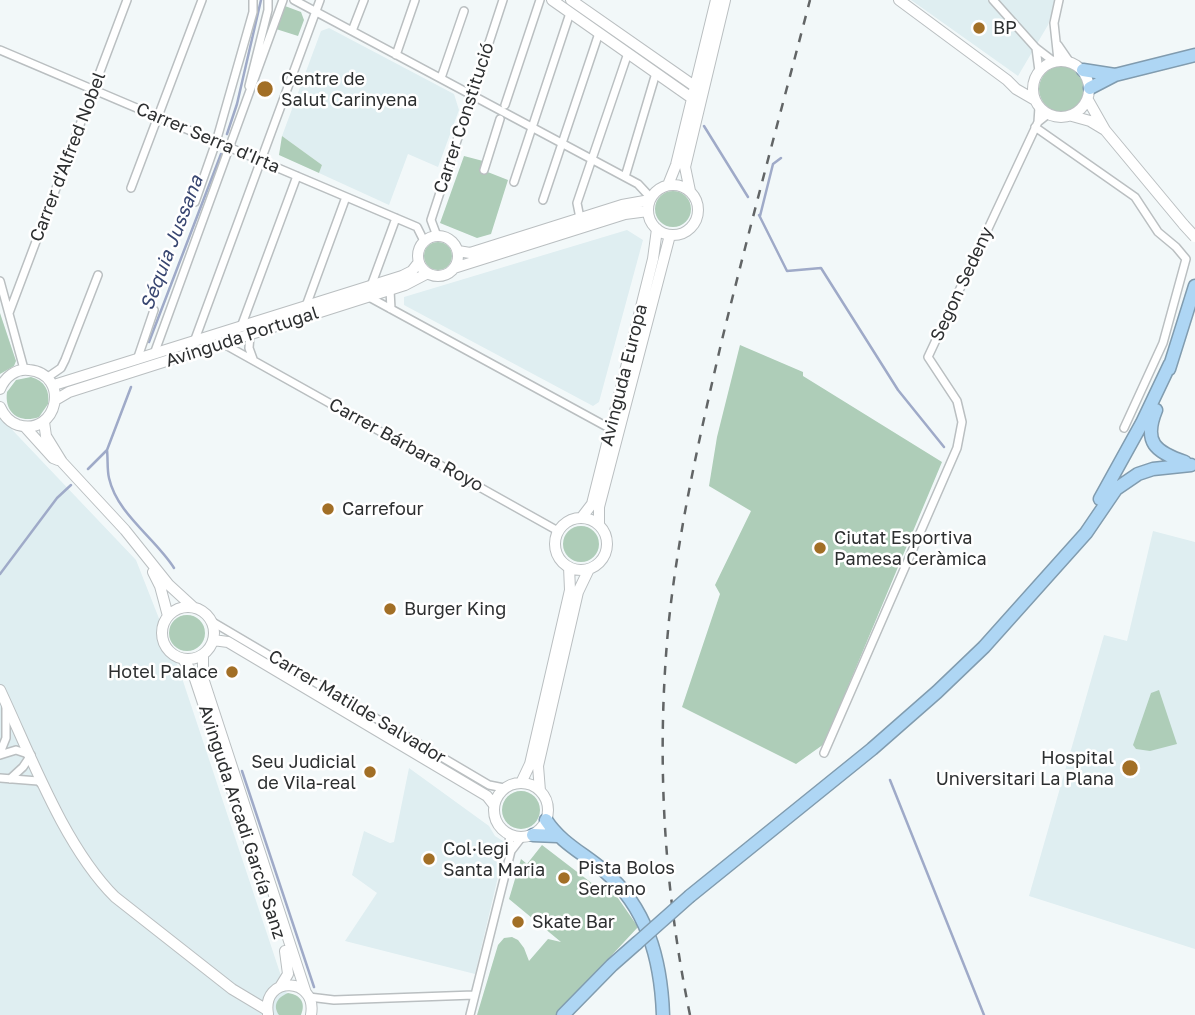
<!DOCTYPE html>
<html>
<head>
<meta charset="utf-8">
<style>
	body { margin:0 }
	canvas { display:block; background:#f2f8f9 }
</style>
</head>
<body>
<canvas width="1195" height="1015"></canvas>
<script>
const ctx = document.querySelector('canvas').getContext('2d');
ctx.lineJoin = 'round';
function paint(path, color) { ctx.fillStyle = color; ctx.fill(path, 'evenodd'); }
function stroke(path, color, width, dash) { ctx.strokeStyle = color; ctx.lineWidth = width; ctx.lineCap = dash ? 'butt' : 'round'; ctx.setLineDash(dash || []); ctx.stroke(path); }
function write(font, color, halo, rows, align = 'center') {
  ctx.font = font + ' "Golos Text",sans-serif'; ctx.lineWidth = 5; ctx.setLineDash([]); ctx.textBaseline = 'middle'; ctx.strokeStyle = halo; ctx.fillStyle = color; for (const [text, x, y, turn = 0] of rows) {
    ctx.save(); ctx.translate(x, y); ctx.rotate((+turn || 0) * Math.PI / 180); ctx.textAlign = isNaN(turn) ? turn : align; if (halo) ctx.strokeText(text, 0, 0); ctx.fillText(text, 0, 0); ctx.restore();
  }
}
paint(new Path2D(`
	M911,0H1056L1048,25L1018,76Z
	M329,28L454,94L459,110L438,167L408,154L389,205L319,173L322,165L282,136L321,31Z
	M627,230L643,240L599,402L593,406L404,305V297Z
	M0,417L136,560L180,672L294,1015H0Z
	M1153,531L1195,542V949L1029,896L1104,635L1127,641Z
	M409,768L489,826L495,836L506,843L475,974L345,941L377,893L352,875L364,831L390,843L394,842Z`), '#dfeef1');
paint(new Path2D(`
	M285,6L301,12L304,20L298,36L276,29Z
	M1039 89a23 23 0 1 1 46 0a23 23 0 1 1-46 0Z
	M282,136L322,165L319,173L279,155Z
	M464,156L483,161L480,169L508,180L491,234L477,238L440,223Z
	M655 209a18 18 0 1 1 36 0a18 18 0 1 1-36 0Z
	M424 256a14 14 0 1 1 28 0a14 14 0 1 1-28 0Z
	M0,313L16,361L14,366L0,374Z
	M740,345L803,372V376L942,462L824,744L796,764L682,707L720,594L715,585L751,511L709,486L717,437Z
	M31,377C45,381 50,391 48,404L39,417C20,424 4,413 7,392L16,380Z
	M563 544a18 18 0 1 1 36 0a18 18 0 1 1-36 0Z
	M169 633a18 18 0 1 1 36 0a18 18 0 1 1-36 0Z
	M1159,690L1177,744L1150,751L1136,749L1133,745L1151,693Z
	M502 810a19 19 0 1 1 38 0a19 19 0 1 1-38 0Z
	M542,845L602,891L611,888L638,927L556,1015H477L498,945L504,938L512,937L518,940L524,948L529,961L548,939L561,942L509,899L521,859L527,864Z
	M288,993C301,995 306,1003 301,1015H279C272,1005 278,997 288,993Z`), '#aecdb8');
stroke(new Path2D(`
	M704,126L748,197
	M227,134L237,104L261,0
	M759,215L787,271L821,268L898,390L944,447
	M760,216L773,164L781,158
	M149,342L221,154
	M107,450C108,459 107,470 109,478C117,514 155,538 174,568
	M88,469L107,450L131,387
	M0,574L57,498L71,485
	M242,771L314,987
	M890,780L984,1015`), '#9faac8', 2.5);
const street = new Path2D(`
	M294,0L638,184L651,198
	M993,0L1036,48L1053,61
	M352,31L364,0
	M1058,45L1069,61
	M1036,48L1039,71
	M0,50L417,227L424,241
	M396,55L415,0
	M1058,60L1054,23L1059,0
	M441,78L464,11
	M249,86L268,10V0
	M505,105L540,0
	M1039,107L1038,122L1048,114
	M1035,127L1135,197L1158,232L1176,247L1186,259L1163,343L1124,428
	M484,170L500,119
	M625,177L656,73
	M514,182L570,13
	M131,188L202,0
	M543,200L599,33
	M195,202L216,142L253,12V0
	M580,218L577,203L628,53
	M437,236L431,220L503,0
	M0,281L24,369
	M371,286L396,218
	M390,290L391,309
	M369,297L611,429
	M306,306L346,197
	M9,313L127,0
	M241,327L297,176
	M250,335L249,348L253,359
	M194,342L320,0
	M222,343L558,531
	M154,354L283,0
	M137,360L154,310
	M48,377L61,368L65,360L98,275
	M211,621L489,785L504,788
	M0,753L6,738V707
	M824,753L957,448L962,422L957,401L928,357L1038,122
	M0,755L16,750L31,755L23,767L10,779
	M0,778L38,781L43,785
	M511,851L521,838
	M309,997L334,1000L474,995
	M470,1015L511,851L509,835`);
const secondary = new Path2D(`
	M552,0L693,99
	M571,0L700,90
	M899,0L1007,80L1016,89L1035,100
	M1033 89a28 28 0 1 1 56 0a28 28 0 1 1-56 0Z
	M1088,100L1105,130L1184,225
	M1072,116L1090,121L1105,130
	M668,185L676,165L716,0
	M648 210a25 25 0 1 1 50 0a25 25 0 1 1-50 0Z
	M690,191L685,167L725,0
	M418 256a20 20 0 1 1 40 0a20 20 0 1 1-40 0Z
	M458,251L470,253L622,205L650,200
	M454,268L625,214L648,211
	M54,385L402,276L412,271L419,262
	M0,389C5,377 16,368 29,370C71,374 58,437 18,425C9,422 4,416 0,407
	M57,399L69,392L405,285L428,273
	M44,422L46,436L62,462L125,530L169,585L193,607
	M25,427L53,458L58,460
	M582,517L592,504L653,259L657,229
	M555 544a26 26 0 1 1 52 0a26 26 0 1 1-52 0Z
	M599,524V507L670,235
	M153,572L160,586L168,616
	M162 633a26 26 0 1 1 52 0a26 26 0 1 1-52 0Z
	M213,640L228,642L487,796L494,805
	M203,655V678L306,993
	M183,659L194,676L264,887
	M0,690C31,756 64,846 115,897L232,989L267,1010
	M494 810a27 27 0 1 1 54 0a27 27 0 1 1-54 0Z
	M521,783L530,764L570,590L569,567
	M540,791L538,766L578,592L589,569
	M280,987L288,974L285,951
	M268,1014C261,975 318,976 311,1015`);
const highway = new Path2D(`
	M1083,70L1115,75
	M1090,88L1115,75L1195,55
	M1169,369L1195,286
	M1156,410C1143,442 1155,452 1185,462
	M1100,499L1142,423L1170,364
	M546,820C561,843 583,853 603,870C647,907 661,959 663,1015
	M533,835L557,836
	M690,896L872,749L937,692L984,647L1086,533L1116,489L1138,474L1153,469L1191,465
	M563,1015L612,965L637,943`);
stroke(street, '#babfc1', 10);
stroke(secondary, '#babfc1', 12);
stroke(highway, '#819caf', 15);
stroke(street, '#fff', 7);
stroke(secondary, '#fff', 10);
stroke(highway, '#aed6f4', 12);
stroke(new Path2D(`
	M690,1015C663,885 656,752 669,620C679,527 700,435 721,344C749,229 780,115 810,0`), '#626566', 2.5, [9, 9]);
const secondaryBridge = new Path2D(`
	M1184,225L1195,237`);
const highwayBridge = new Path2D(`
	M637,943L690,896`);
stroke(secondaryBridge, '#babfc1', 12, []);
stroke(highwayBridge, '#819caf', 15, []);
stroke(secondaryBridge, '#fff', 10);
stroke(highwayBridge, '#aed6f4', 12);
for (const [x, y, r, color] of [
	[979,28,7,"#a26f26"],
	[265,89,9,"#a26f26"],
	[328,509,7,"#a26f26"],
	[820,548,7,"#a26f26"],
	[390,609,7,"#a26f26"],
	[232,672,7,"#a26f26"],
	[1130,768,9,"#a26f26"],
	[370,772,7,"#a26f26"],
	[429,859,7,"#a26f26"],
	[564,878,7,"#a26f26"],
	[518,922,7,"#a26f26"]
]) { const dot = new Path2D(); dot.arc(x, y, r, 0, 2 * Math.PI); ctx.fillStyle = color; ctx.fill(dot); stroke(dot, '#fff', 2.5); }
write('18px', '#2d2f30', '#fff', [
	["BP",993,28],
	["Centre de",281,79],
	["Salut Carinyena",281,100],
	["Carrefour",342,509],
	["Ciutat Esportiva",834,538],
	["Pamesa Ceràmica",834,559],
	["Burger King",404,609],
	["Hotel Palace",218,672,"right"],
	["Hospital",1114,758,"right"],
	["Universitari La Plana",1114,779,"right"],
	["Seu Judicial",356,762,"right"],
	["de Vila-real",356,783,"right"],
	["Col·legi",443,849],
	["Santa Maria",443,870],
	["Pista Bolos",578,868],
	["Serrano",578,889],
	["Skate Bar",532,922]
], 'left');
write('18px', '#2d2f30', '#fff', [
	["Carrer Constitució",464,118,-72],
	["Carrer Serra d'Irta",208,138,23],
	["Carrer d'Alfred Nobel",68,157,-69],
	["Segon Sedeny",962,284,-65],
	["Avinguda Portugal",242,337,-18],
	["Avinguda Europa",624,375,-76],
	["Carrer Bárbara Royo",406,445,29],
	["Carrer Matilde Salvador",357,707,31],
	["Avinguda Arcadi García Sanz",242,822,72]
]);
write('italic 19px', '#374570', '#fff', [
	["Séquia Jussana",172,243,-69]
]);
</script>
</body>
</html>
